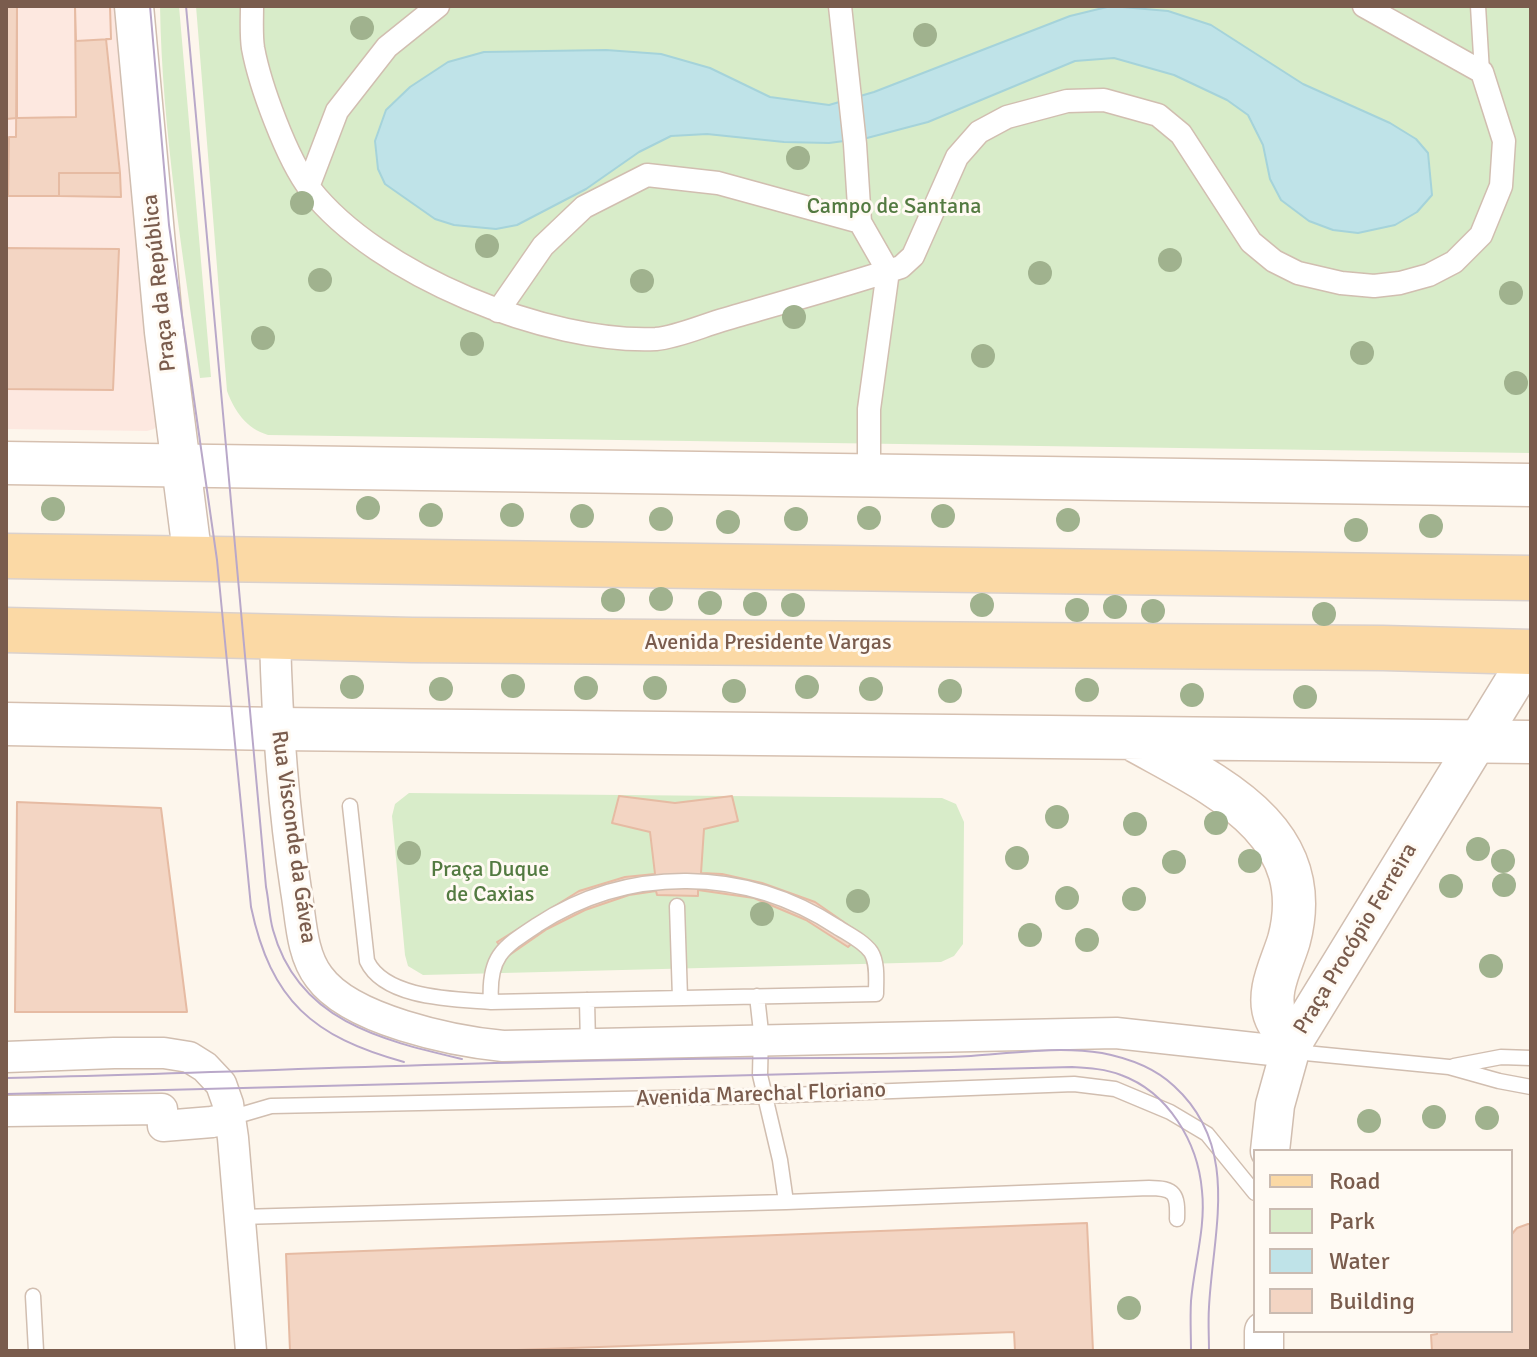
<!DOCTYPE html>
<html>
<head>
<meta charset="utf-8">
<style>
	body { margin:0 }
	#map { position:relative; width:1537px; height:1357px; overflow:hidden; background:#fdf6ec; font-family:Signika,sans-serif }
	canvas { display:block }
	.frame { position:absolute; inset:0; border:8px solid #7a5c4d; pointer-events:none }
	.legend { position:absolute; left:1253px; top:1149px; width:260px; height:184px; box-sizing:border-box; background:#fffaf3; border:2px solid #cabbb1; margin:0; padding:10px 14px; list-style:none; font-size:24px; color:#7a5c4d }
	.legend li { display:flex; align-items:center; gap:16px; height:40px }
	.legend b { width:40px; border:2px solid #cabbb1 }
</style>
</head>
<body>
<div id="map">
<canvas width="1537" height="1357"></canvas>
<div class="frame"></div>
<ul class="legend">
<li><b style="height:10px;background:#fbd9a5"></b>Road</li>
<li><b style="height:22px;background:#d8ecc9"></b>Park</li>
<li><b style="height:22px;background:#bfe3e8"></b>Water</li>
<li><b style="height:22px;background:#f3d5c3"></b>Building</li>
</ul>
</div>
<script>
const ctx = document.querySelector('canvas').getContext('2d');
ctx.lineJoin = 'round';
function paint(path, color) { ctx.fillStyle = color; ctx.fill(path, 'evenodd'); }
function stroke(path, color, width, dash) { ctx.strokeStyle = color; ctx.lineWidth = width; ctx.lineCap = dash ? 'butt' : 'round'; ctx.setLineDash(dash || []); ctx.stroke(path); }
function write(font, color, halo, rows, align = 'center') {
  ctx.font = font + ' Signika,sans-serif'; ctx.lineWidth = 6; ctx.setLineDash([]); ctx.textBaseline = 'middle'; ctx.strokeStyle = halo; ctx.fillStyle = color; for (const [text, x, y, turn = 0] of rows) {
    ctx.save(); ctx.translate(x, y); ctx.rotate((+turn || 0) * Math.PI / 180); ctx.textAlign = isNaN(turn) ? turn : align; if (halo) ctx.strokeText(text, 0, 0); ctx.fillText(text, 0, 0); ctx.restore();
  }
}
paint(new Path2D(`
	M6,6H125L158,423L154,429L147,431L6,429Z`), '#fde8e0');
paint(new Path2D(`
	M160,6H179L211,377L200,378C183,255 162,130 160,6Z
	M196,6H1531V453L268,435C246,428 235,412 227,391Z
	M409,793L942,798L956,804L964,822L963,944L954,956L941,962L423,975L408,966L405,955L392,816L395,804Z`), '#d8ecc9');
const water = new Path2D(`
	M1111,6L1168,11L1211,25L1303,84L1390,123L1416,139L1428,153L1432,195L1417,212L1395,225L1358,233L1333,230L1309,221L1281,200L1270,179L1263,145L1248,115L1227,100L1174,75L1114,58L1075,61L928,122L867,138L829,143L784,142L707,134L671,136L639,152L586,189L517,225L496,229L454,225L435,219L385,184L378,169L375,141L386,110L410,87L448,62L484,52L606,50L661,54L710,68L770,97L829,105L874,92L1070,16Z`);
paint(water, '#bfe3e8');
stroke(water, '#a5d3da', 2);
const building = new Path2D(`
	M6,6H17V118L6,119Z
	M17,6H110L111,39H106L120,173H59V196H8L9,137H16Z
	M17,6H75L76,117L17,118Z
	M75,6H110L111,39L76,41Z
	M59,173H120L121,197L59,196Z
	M6,248L119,249L113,390L6,389Z
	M619,796L675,803L732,796L738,821L704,829L701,873L722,874L762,883L815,902L861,934L848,947L806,920L754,898L698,890V896L657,895L656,891L629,895L585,910L547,929L508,956L497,942L579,891L625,877L655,874L650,832L612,823Z
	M17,802L161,808L187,1012H15Z
	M1087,1223L1093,1351H1015L1014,1332L489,1351H290L286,1254Z
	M1528,1224H1531V1351H1432L1431,1335L1437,1334V1331H1511V1235L1517,1228Z`);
paint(building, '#f3d5c3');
stroke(building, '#e6bba3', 2);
const service = new Path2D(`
	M1478,6L1482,72
	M350,806L367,961C385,999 455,999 491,1002L876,994C876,981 878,963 871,952C863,941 848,934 837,927C745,867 629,865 537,925C502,948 488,957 491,1002
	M677,906L680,998
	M757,996L761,1032L760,1075L780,1160L786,1202
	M587,1000L588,1045
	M1295,1052L1449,1067L1499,1081L1531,1087
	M1454,1066L1501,1057L1531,1058
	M230,1118L271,1106L763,1096L1074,1084L1115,1089L1170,1112L1207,1134L1255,1193
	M240,1217L786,1202L1149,1188C1175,1188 1178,1194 1177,1219
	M33,1296L36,1351`);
const pedestrian = new Path2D(`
	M252,6C252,20 251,35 253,48C260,86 287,159 310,189C377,275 548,344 656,339C678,337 704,325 726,319C784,302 843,286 901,267L913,256L957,157L979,132L1007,117L1067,101L1104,100L1158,115L1181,134L1251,242L1274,261L1298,273L1341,283L1374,286L1400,283L1429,275L1454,262L1481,235L1501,186L1504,141L1482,72L1364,6
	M840,6L855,144L860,222L888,271L869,409V475
	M308,187L337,111L387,47L438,6
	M498,311L543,246L584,207L647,175L718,183L860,222`);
const minor = new Path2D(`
	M275,636C277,722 283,805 296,890C301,918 301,954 319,977C350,1020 452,1041 503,1046L1116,1033L1290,1052
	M6,1057L114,1053H164L189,1057L205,1067L221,1084L228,1104L233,1138L251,1351
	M6,1111L162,1109L163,1126L212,1122L230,1118`);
const tertiary = new Path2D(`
	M134,6L164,332L193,560
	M1270,1151L1275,1105L1292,1044L1531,654
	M1264,1351V1331`);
const secondary = new Path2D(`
	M6,463L1531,485
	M6,724L278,729L1531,742
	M1136,741C1215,785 1318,830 1289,940C1282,964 1265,993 1276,1018C1280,1027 1287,1035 1292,1044`);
const primary = new Path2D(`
	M6,556L1531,578
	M6,630L412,640L1383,648L1531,652`);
stroke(service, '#d1beb0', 17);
stroke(pedestrian, '#d1beb0', 25);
stroke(minor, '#d1beb0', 33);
stroke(tertiary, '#d1beb0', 41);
stroke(secondary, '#d6c0b0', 45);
stroke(primary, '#dad1cd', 47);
stroke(service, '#fff', 14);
stroke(pedestrian, '#fff', 22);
stroke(minor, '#fff', 30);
stroke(tertiary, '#fff', 38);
stroke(secondary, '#fff', 42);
stroke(primary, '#fbd9a5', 44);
stroke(new Path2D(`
	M150,6L169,225L217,560L251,907C271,1001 313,1037 404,1062
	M186,6L266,887C269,901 269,916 273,930C298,1021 381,1040 462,1059
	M6,1078C288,1071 571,1057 854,1058C893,1058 932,1058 971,1056C1013,1053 1059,1046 1102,1053C1128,1058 1155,1068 1174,1086C1241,1147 1213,1230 1209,1307C1208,1322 1209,1336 1209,1351
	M6,1094L1072,1067C1089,1068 1106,1069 1121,1075C1168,1092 1198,1142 1202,1191C1206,1227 1194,1265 1191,1301C1190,1318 1191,1335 1191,1351`), '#b9a8c9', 2);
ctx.fillStyle = '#a0b28e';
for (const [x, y] of [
	[362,28],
	[925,35],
	[798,158],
	[302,203],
	[487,246],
	[1170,260],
	[1040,273],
	[320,280],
	[642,281],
	[1511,293],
	[794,317],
	[263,338],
	[472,344],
	[1362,353],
	[983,356],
	[1516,383],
	[368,508],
	[53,509],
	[431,515],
	[512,515],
	[582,516],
	[943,516],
	[869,518],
	[661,519],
	[796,519],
	[1068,520],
	[728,522],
	[1431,526],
	[1356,530],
	[661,599],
	[613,600],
	[710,603],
	[755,604],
	[793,605],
	[982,605],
	[1115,607],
	[1077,610],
	[1153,611],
	[1324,614],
	[513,686],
	[352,687],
	[807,687],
	[586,688],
	[655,688],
	[441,689],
	[871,689],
	[1087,690],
	[734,691],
	[950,691],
	[1192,695],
	[1305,697],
	[1057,817],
	[1216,823],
	[1135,824],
	[1478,849],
	[409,853],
	[1017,858],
	[1250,861],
	[1503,861],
	[1174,862],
	[1504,885],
	[1451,886],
	[1067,898],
	[1134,899],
	[858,901],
	[762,914],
	[1030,935],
	[1087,940],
	[1491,966],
	[1434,1117],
	[1487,1118],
	[1369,1121],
	[1129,1308]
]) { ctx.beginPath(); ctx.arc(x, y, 12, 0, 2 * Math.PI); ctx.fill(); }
write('22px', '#537a41', '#fffaf3', [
	["Campo de Santana",894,207],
	["Praça Duque",490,870],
	["de Caxias",490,895]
]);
write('22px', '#7a5c4d', '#fffaf3', [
	["Praça da República",160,283,-96],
	["Avenida Presidente Vargas",768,643],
	["Rua Visconde da Gávea",293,837,82],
	["Praça Procópio Ferreira",1356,939,-59],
	["Avenida Marechal Floriano",761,1095,-2]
]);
</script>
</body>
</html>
